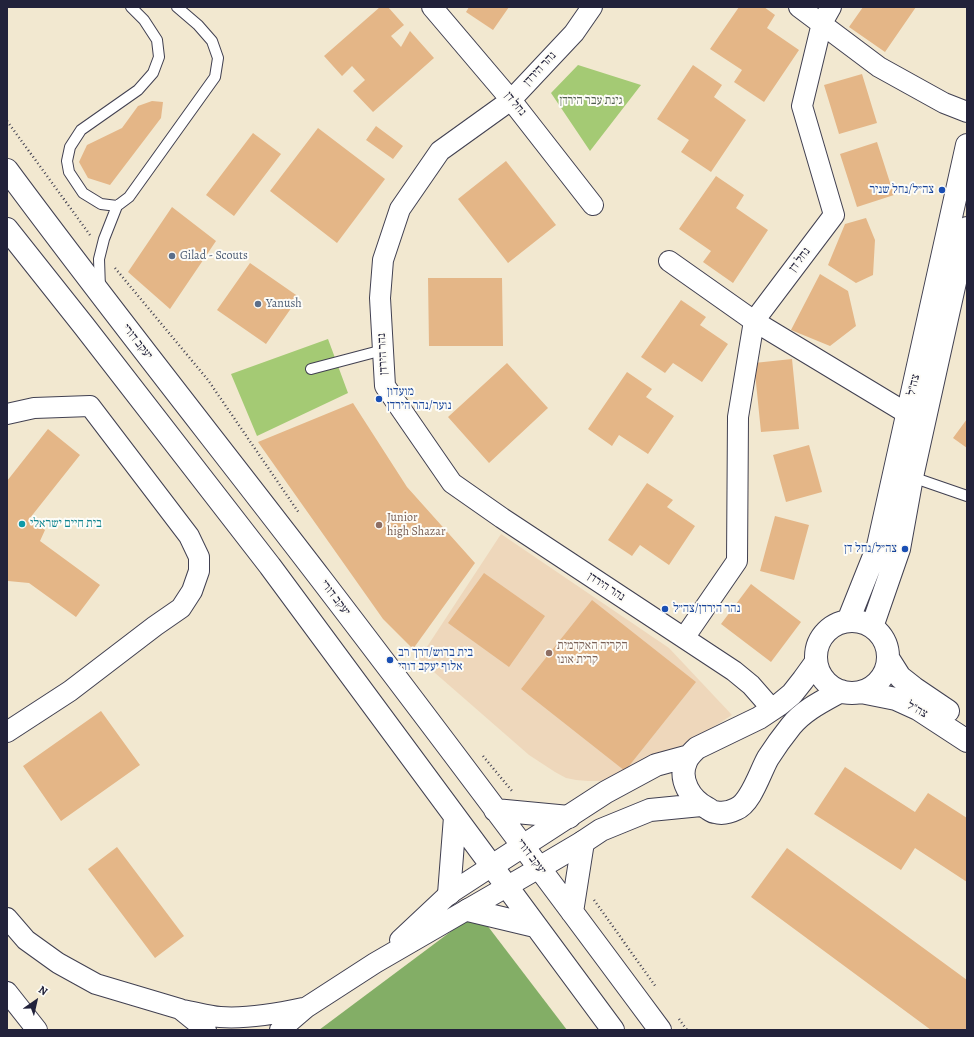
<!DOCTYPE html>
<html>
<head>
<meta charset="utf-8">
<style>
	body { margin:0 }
	#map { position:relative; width:974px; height:1037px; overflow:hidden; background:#f2e8d0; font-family:Alegreya,serif }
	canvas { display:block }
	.frame { position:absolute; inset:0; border:8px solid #22223b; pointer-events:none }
	.north { position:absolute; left:16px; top:981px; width:40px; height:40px; -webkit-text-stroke:3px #fdfcf7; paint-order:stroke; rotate:34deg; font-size:11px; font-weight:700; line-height:16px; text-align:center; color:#22223b }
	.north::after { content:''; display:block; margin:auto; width:14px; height:18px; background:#22223b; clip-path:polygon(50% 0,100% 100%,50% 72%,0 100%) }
</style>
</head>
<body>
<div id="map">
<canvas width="974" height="1037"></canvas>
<div class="frame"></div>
<div class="north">N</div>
</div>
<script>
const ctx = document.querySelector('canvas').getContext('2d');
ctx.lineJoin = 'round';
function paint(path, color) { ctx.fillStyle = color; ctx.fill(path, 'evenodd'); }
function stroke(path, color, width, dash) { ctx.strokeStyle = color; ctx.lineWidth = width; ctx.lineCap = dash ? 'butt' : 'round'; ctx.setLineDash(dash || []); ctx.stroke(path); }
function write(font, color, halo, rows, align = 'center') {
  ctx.font = font + ' Alegreya,"Frank Ruhl Libre",serif'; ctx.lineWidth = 4; ctx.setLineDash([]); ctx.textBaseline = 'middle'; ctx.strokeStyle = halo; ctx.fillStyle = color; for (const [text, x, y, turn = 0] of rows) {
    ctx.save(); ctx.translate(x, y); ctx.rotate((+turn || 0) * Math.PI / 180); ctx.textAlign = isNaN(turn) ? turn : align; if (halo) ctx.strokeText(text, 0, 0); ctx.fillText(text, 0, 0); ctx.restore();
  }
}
paint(new Path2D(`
	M501,534L669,648L732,715L635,778L606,781H588L576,780L566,778L555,772L529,755L419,659Z`), '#eed7bb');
paint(new Path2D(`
	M578,65L641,85L590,151L551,93Z
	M328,339L348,393L257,436L231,374Z`), '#a4ca74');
paint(new Path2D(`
	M477,912L567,1030H319Z`), '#83ae66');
paint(new Path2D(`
	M380,7H388L404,25L391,36L401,47L410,31L434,58L373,112L353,91L365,80L352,66L342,76L324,56Z
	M469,7H509L493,30L466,12Z
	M739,7H764L775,15L767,28L799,50L764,102L734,82L742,70L710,49Z
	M863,7H916L885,52L849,27Z
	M693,65L722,85L714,97L746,120L711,172L681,152L689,140L657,119Z
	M862,74L877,123L839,134L824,85Z
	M152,101L163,102L161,118L110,185L88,178L79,162L87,145L122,128L138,106Z
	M376,126L403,146L393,159L366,140Z
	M318,128L385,179L337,243L270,191Z
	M253,133L281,154L234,216L206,195Z
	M877,142L894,195L857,207L840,154Z
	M506,161L556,225L508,263L458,199Z
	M716,176L744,195L736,208L768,230L733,283L703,262L711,251L679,229Z
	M172,207L216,241L170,309L128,272Z
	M866,218L875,240L873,275L856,283L828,265L845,224Z
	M250,263L299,297L266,344L217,310Z
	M820,274L848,291L856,326L830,346L791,330Z
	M428,278H502L503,346H429Z
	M681,300L706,317L700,325L728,344L702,382L673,363L665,373L641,357Z
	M792,359L799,429L761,432L754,363Z
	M507,363L548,408L489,463L448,417Z
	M627,372L652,389L646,397L674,416L648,454L619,435L612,446L588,429Z
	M353,403L407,487L475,563L413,649L383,619L258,442Z
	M967,419V448L953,438Z
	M48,429L80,455L30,518L45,530L40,541L100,585L76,617L29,583L8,581L7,583V481Z
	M809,445L822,492L786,502L773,455Z
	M647,483L673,500L667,507L695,526L669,565L640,545L632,556L608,540Z
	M775,516L809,525L794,580L760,571Z
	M484,573L545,616L509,667L448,623Z
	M751,584L801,622L771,662L721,624Z
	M592,600L696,682L625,771L521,689Z
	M101,711L140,765L61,821L23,766Z
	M845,767L915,812L928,793L967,818V882L915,848L901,870L814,814Z
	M117,847L184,936L155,958L88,869Z
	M787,848L967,980V1030H931L751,897Z`), '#e4b687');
const service = new Path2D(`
	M117,206L101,204L83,193L69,172L67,161L70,147L81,130L138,90L153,73L159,57L157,40L144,20L131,7
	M100,289L99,259L104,239L117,206L129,197L215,77L218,58L212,41L198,25L177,7
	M311,369L383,350
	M912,477L967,496`);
const minor = new Path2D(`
	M432,7L511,100L593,205
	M592,7L574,33L511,100L440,151L400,209L383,260L380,298L385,386L452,483L502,518L734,671L751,685L772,709
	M799,7L879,67L944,103L967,112
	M831,7L822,23L802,106L834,215L754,321L908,414
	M669,261L754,321L738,417L737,561L684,638
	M7,414L34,408L90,406L189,536L199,557V571L192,591L181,608L155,626L70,691L7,732
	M7,918L26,940L58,963L96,984L180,1009L206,1030
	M400,940L449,894L492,866
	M7,992L37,1030
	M183,1010C195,1012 208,1016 220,1017C248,1019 276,1014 303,1008
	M280,1030L307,1007L375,963L539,868`);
const tertiary = new Path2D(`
	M848,621L878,546L967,145
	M816 657a36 36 0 1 1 72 0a36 36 0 1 1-72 0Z
	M872,627L899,549L912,477L967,228
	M888,658L900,677L914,688L948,711
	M816,662L803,680L792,694L780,704L759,718L697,748C692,753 688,756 686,762C678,780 691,800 707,808C709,809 712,812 715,812C722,814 730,812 736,809C751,803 760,772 768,758C775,747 783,736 791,726C804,710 823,701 841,691
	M861,692L896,699L918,709L967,741
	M492,866L606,792L656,765L689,756
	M539,868L583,842L601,830L650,810L701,805`);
const secondary = new Path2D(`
	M7,170C109,308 216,442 321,579C435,728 548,879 660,1030
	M7,229L84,326L270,566L613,1030
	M495,810L569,817
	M449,894L455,817
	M468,910L535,926
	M572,912L583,842`);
stroke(service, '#414051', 12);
stroke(minor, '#414051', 22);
stroke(tertiary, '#414051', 24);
stroke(secondary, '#414051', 24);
stroke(new Path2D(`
	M7,121L90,235
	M115,268L208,380L299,513
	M483,756L512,791
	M594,900L656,987
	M679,1019L687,1030`), '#414051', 2.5, [1, 3]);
stroke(service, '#fff', 10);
stroke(minor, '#fff', 20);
stroke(tertiary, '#fff', 22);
stroke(secondary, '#fff', 22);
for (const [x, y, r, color] of [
	[942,190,4,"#1a4fb4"],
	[172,256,4,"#5c6f8a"],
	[258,304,4,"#5c6f8a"],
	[379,399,4,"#1a4fb4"],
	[22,524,4,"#0f9aa8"],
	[379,525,4,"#8d6e63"],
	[905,549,4,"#1a4fb4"],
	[665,609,4,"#1a4fb4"],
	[549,653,4,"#8d6e63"],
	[390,660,4,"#1a4fb4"]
]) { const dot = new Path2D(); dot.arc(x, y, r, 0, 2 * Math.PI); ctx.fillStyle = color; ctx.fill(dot); stroke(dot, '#fdfcf7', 1.5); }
write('12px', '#22223b', '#fdfcf7', [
	["נהר הירדן",540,69,-47],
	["נחל דן",515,104,51],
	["נחל דן",800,260,-53],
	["יעקב דורי",137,342,52],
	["נהר הירדן",383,354,-93],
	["צה\"ל",914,385,-77],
	["נהר הירדן",606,587,33],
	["יעקב דורי",335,598,53],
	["צה\"ל",917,710,29],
	["יעקב דורי",531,857,53]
]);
write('12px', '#505d4f', '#fdfcf7', [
	["גינת עבר הירדן",591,101]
]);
write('12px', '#164399', '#fdfcf7', [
	["צה״ל/נחל שניר",934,190,"right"],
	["מועדון",387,392],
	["נוער/נהר הירדן",387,406],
	["צה״ל/נחל דן",897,549,"right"],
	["נהר הירדן/צה״ל",673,609],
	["בית ברוש/דרך רב",398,653],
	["אלוף יעקב דורי",398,667]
], 'left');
write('12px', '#4e5e75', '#fdfcf7', [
	["Gilad - Scouts",180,256],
	["Yanush",266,304]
], 'left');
write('12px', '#785e54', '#fdfcf7', [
	["Junior",387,518],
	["high Shazar",387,532],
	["הקריה האקדמית",557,646],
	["קרית אונו",557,660]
], 'left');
write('12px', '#0d838f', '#fdfcf7', [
	["בית חיים ישראלי",30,524]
], 'left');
</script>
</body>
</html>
